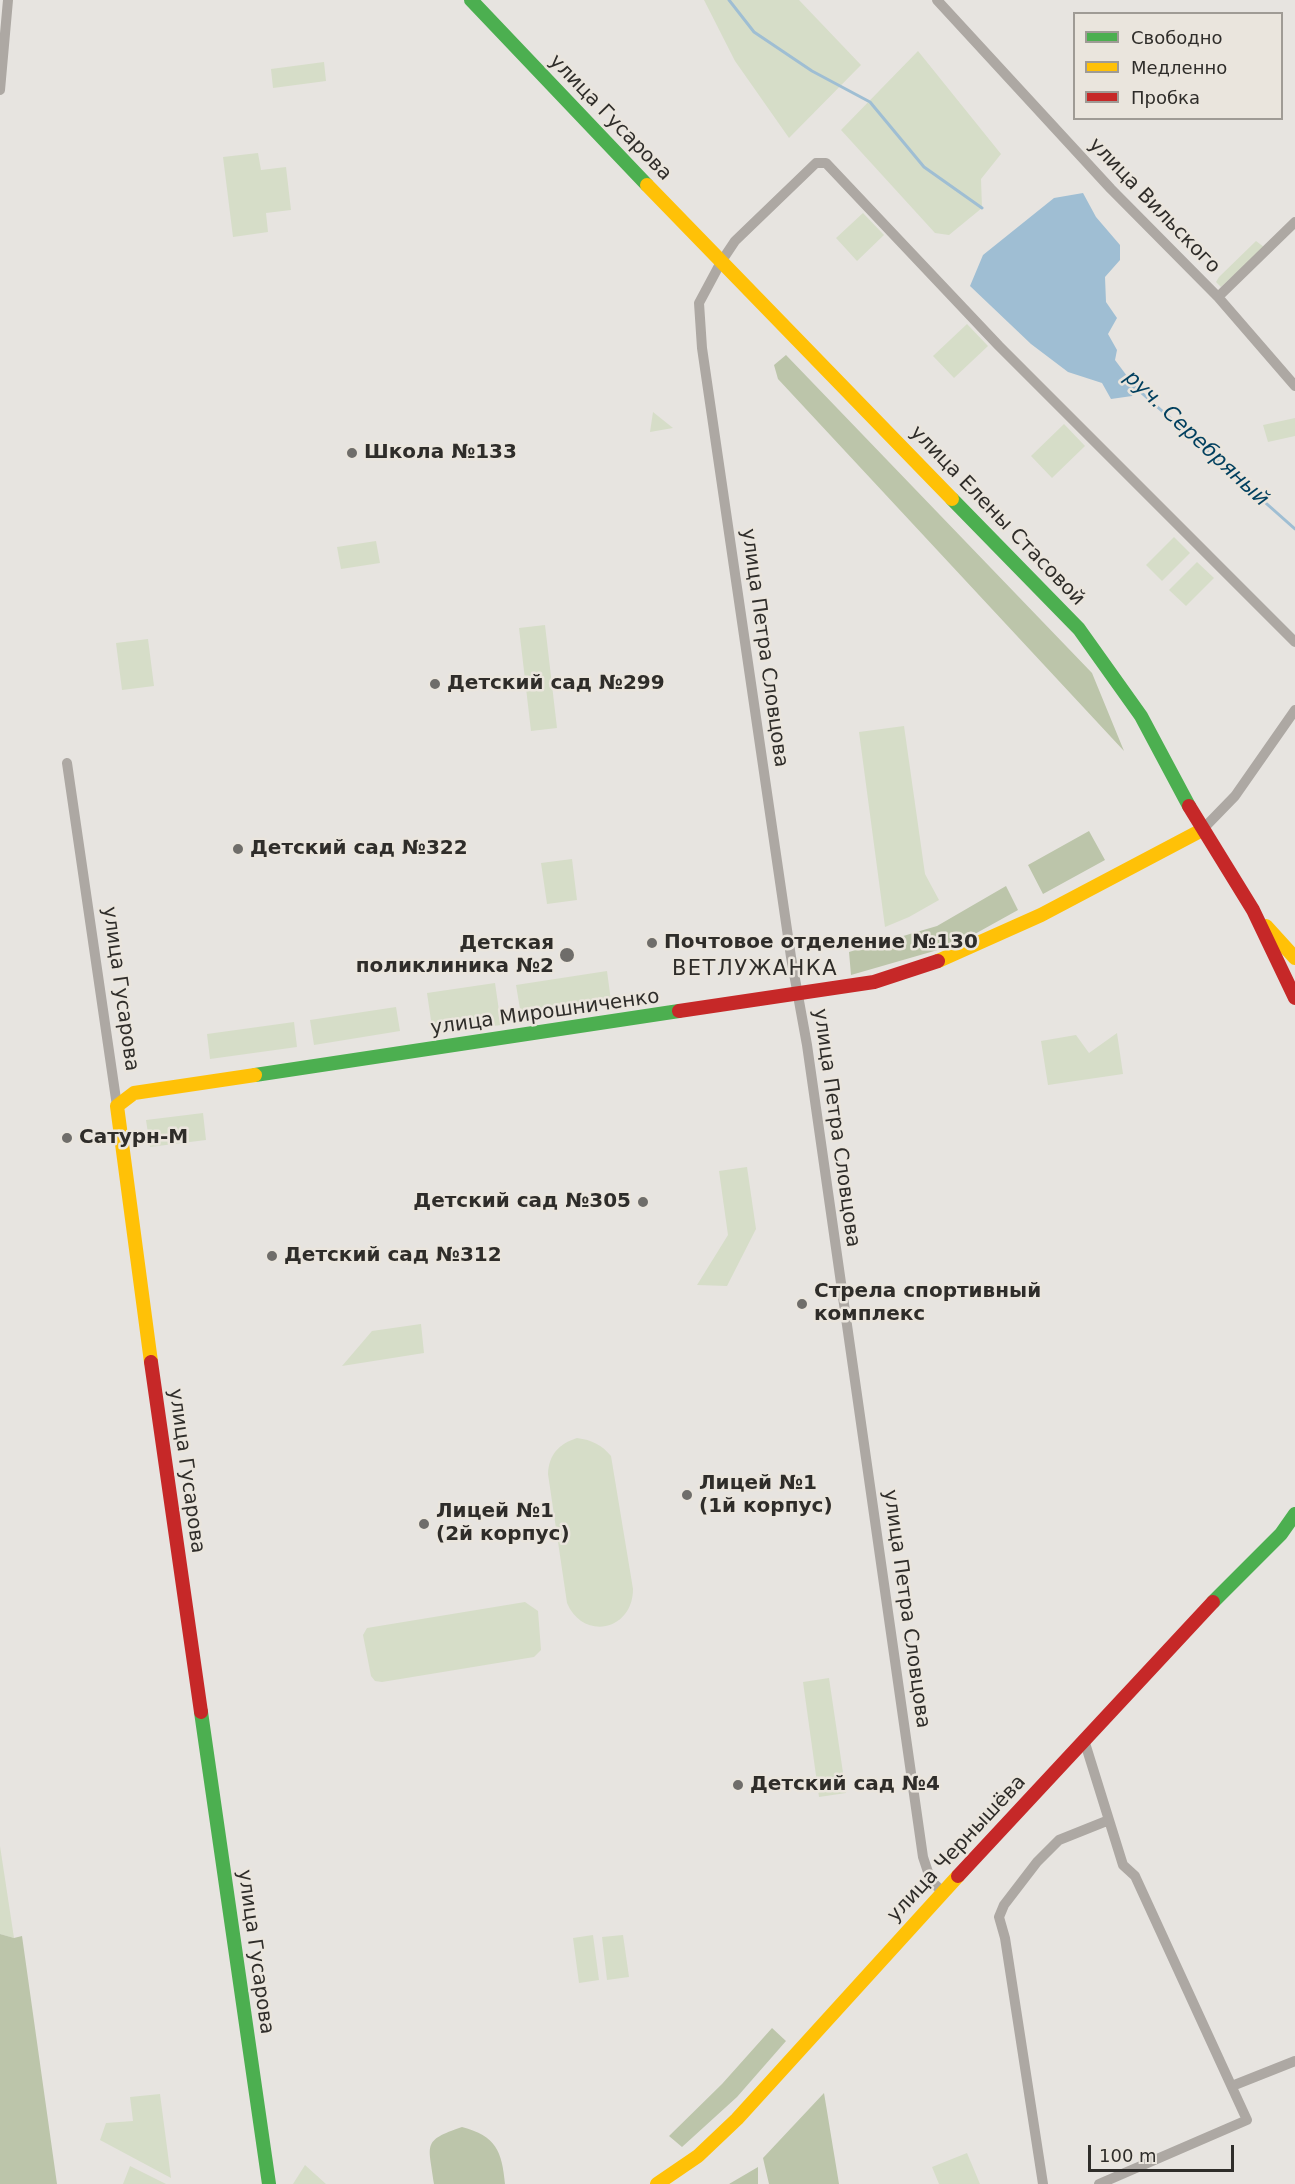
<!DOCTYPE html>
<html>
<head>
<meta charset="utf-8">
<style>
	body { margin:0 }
	#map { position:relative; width:1295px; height:2184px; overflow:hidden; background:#e7e4e0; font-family:"DejaVu Sans",sans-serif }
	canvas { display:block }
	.legend { position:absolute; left:1073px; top:12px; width:210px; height:108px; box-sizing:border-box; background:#eae5dd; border:2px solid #9f9b95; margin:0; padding:8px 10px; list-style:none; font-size:18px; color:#2f2d2a }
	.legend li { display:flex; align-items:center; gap:12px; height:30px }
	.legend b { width:30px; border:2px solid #9f9b95 }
	.scale { position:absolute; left:1088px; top:2145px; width:146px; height:27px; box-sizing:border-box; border:3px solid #2f2d2a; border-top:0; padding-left:8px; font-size:18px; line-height:21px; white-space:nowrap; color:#2f2d2a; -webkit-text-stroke:4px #eae5dd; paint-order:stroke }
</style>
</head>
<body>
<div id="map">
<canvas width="1295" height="2184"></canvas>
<ul class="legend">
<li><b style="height:8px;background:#4caf50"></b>Свободно</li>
<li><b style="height:8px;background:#ffc107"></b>Медленно</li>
<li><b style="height:8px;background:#c62828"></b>Пробка</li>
</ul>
<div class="scale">100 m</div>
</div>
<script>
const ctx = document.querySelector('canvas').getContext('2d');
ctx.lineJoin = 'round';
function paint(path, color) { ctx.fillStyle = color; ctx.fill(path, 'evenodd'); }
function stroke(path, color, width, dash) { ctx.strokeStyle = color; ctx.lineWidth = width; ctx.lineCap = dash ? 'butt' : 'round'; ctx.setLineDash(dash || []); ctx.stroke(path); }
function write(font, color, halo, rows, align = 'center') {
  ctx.font = font + ' "DejaVu Sans",sans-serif'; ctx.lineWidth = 5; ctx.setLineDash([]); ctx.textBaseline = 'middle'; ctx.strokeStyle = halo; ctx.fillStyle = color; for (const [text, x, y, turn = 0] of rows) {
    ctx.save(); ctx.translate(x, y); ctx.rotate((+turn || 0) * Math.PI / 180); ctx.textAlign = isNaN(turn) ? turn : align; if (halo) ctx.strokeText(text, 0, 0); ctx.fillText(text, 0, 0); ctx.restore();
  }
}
paint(new Path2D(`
	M704,0H799L861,65L789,138L735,61Z
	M918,51L1001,154L981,179L982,208L949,235L935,233L841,130Z
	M324,62L326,81L273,88L271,69Z
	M258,153L261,170L286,167L291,210L266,213L268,232L233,237L223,157Z
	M863,213L884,235L857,261L836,238Z
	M1256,241L1264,247L1221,287L1216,282L1219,277Z
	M967,324L988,346L954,378L933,356Z
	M653,412L673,428L650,432Z
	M1295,418V436L1268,442L1263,425Z
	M1064,424L1085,446L1052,478L1031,456Z
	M1174,537L1190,553L1162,581L1146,565Z
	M376,541L380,563L341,569L337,547Z
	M1197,562L1214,578L1186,606L1169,590Z
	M545,625L557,728L531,731L519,628Z
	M148,639L154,686L122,690L116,643Z
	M904,726L925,874L939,900L909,917L885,927L859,732Z
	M572,859L577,900L547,904L541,863Z
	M607,971L611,1001L521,1015L516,985Z
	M495,983L501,1025L433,1034L427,993Z
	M396,1007L400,1031L314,1045L310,1020Z
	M294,1022L297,1047L210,1059L207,1034Z
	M1117,1033L1123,1074L1048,1085L1041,1041L1076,1035L1089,1053Z
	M203,1113L206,1140L150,1147L146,1120Z
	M747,1167L756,1229L727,1286L697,1285L728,1235L719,1171Z
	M421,1324L424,1353L342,1366L372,1331Z
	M577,1438C592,1440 602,1445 611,1456L633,1589C633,1631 583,1641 567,1603L548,1474C549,1454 559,1444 577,1438Z
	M525,1602L538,1611L541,1650L534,1657L382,1682L375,1681L371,1676L363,1635L367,1628Z
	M829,1678L846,1793L819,1797L803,1682Z
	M0,1846L14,1938L0,1934Z
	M593,1935L599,1980L579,1983L573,1938Z
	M623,1935L629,1977L607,1980L602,1937Z
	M160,2094L171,2178L100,2140L106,2123L133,2121L130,2097Z
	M967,2153L980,2184H939L932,2167Z
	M305,2165L326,2184H293Z
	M130,2166L166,2184H123Z`), '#d6ddc8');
paint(new Path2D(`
	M786,355L1092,673L1124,751L778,379L774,365Z
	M1089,831L1105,860L1043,894L1028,865Z
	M1006,886L1018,910L955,945L851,975L849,952L937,926Z
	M0,1934L14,1938L22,1936L57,2184H0Z
	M772,2028L786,2041L737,2097L682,2147L669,2136L722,2084Z
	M824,2093L839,2184H769L763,2158Z
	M462,2127C496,2136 502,2151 505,2184H434C429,2144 421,2141 462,2127Z
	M758,2167V2184H729Z`), '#bcc5aa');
paint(new Path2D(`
	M1083,193L1096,217L1120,245V260L1105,277L1106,302L1117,318L1108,334L1117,350L1115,360L1136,388L1132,396L1111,399L1102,383L1068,372L1031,344L970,286L983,255L1054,198Z`), '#9fbed3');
stroke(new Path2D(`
	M729,0L754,32L812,71L870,102L924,167L982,208
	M1135,387L1295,529`), '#9fbed3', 3);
stroke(new Path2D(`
	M937,0L1111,189L1218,297L1295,386
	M0,90L8,0
	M1218,297L1295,222
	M67,763L117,1106
	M1202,830L1235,796L1295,710
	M1085,1743L1123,1865L1135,1876L1247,2120L1099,2184
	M943,1892L931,1881L923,1857L807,1045L791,957L702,348L699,303L721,262L735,241L816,163H826L999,346L1295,642
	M1232,2086L1295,2061
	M1043,2184L1005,1938L999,1917L1004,1905L1037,1862L1059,1840L1109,1820`), '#ada8a3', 10);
stroke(new Path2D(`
	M471,0L647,185
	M952,499L1079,629L1141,716L1189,806
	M255,1075L679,1011
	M1213,1602L1281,1534L1295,1514
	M201,1712L269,2184`), '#4caf50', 14);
stroke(new Path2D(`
	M647,185L952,499
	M1266,926L1295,958
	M938,961L1041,915L1202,830
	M151,1362L117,1106L134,1093L255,1075
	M657,2184L698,2156L737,2119L958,1876`), '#ffc107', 14);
stroke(new Path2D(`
	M1189,806L1253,910L1295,998
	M679,1011L874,982L938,961
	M151,1362L201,1712
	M958,1876L1213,1602`), '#c62828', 14);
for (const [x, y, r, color] of [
	[352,453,6,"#6f6d6a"],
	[435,684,6,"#6f6d6a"],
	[238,849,6,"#6f6d6a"],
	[652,943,6,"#6f6d6a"],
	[567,955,8,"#6f6d6a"],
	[67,1138,6,"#6f6d6a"],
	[643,1202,6,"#6f6d6a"],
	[272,1256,6,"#6f6d6a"],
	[802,1304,6,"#6f6d6a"],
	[687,1495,6,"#6f6d6a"],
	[424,1524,6,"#6f6d6a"],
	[738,1785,6,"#6f6d6a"]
]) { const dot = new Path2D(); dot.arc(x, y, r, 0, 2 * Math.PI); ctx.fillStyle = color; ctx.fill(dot); stroke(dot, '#eae5dd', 2); }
write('20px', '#2f2d2a', '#eae5dd', [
	["улица Гусарова",610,118,46],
	["улица Вильского",1154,206,46],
	["улица Елены Стасовой",997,516,46],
	["улица Петра Словцова",764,648,82],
	["улица Гусарова",120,989,82],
	["улица Мирошниченко",545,1013,-8],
	["улица Петра Словцова",836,1128,82],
	["улица Гусарова",186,1471,82],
	["улица Петра Словцова",906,1609,82],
	["улица Чернышёва",957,1849,-47],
	["улица Гусарова",255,1952,82]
]);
write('bold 20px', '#2f2d2a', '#eae5dd', [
	["Школа №133",364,453],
	["Детский сад №299",447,684],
	["Детский сад №322",250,849],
	["Почтовое отделение №130",664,943],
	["Детская",554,944,"right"],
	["поликлиника №2",554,967,"right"],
	["Сатурн-М",79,1138],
	["Детский сад №305",631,1202,"right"],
	["Детский сад №312",284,1256],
	["Стрела спортивный",814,1292],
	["комплекс",814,1315],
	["Лицей №1",699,1484],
	["(1й корпус)",699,1507],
	["Лицей №1",436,1512],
	["(2й корпус)",436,1535],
	["Детский сад №4",750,1785]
], 'left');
write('italic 21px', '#003f5e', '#eae5dd', [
	["руч. Серебряный",1196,439,43]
]);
ctx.letterSpacing = '1.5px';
write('21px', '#2f2d2a', '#eae5dd', [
	["ВЕТЛУЖАНКА",755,970]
]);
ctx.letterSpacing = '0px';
</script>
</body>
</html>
